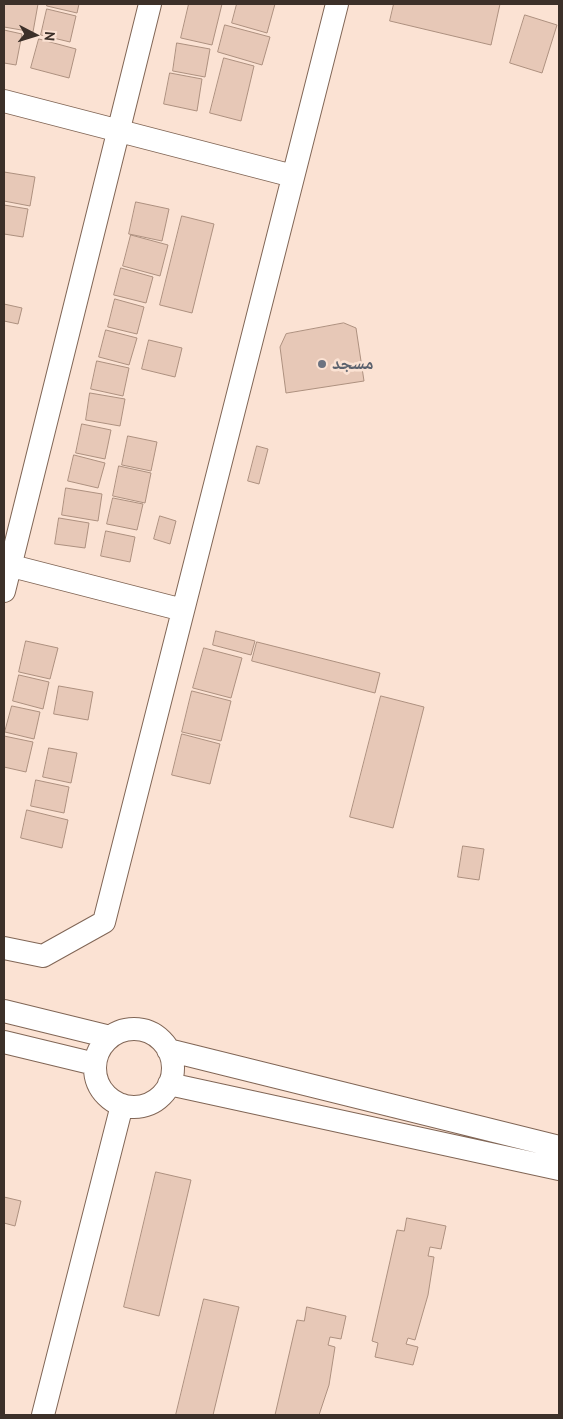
<!DOCTYPE html>
<html>
<head>
<meta charset="utf-8">
<style>
	body { margin:0 }
	#map { position:relative; width:563px; height:1419px; overflow:hidden; background:#fbe2d3; font-family:"PT Sans",sans-serif }
	canvas { display:block }
	.frame { position:absolute; inset:0; border:5px solid #3c3029; pointer-events:none }
	.north { position:absolute; left:10px; top:10px; width:50px; height:50px; -webkit-text-stroke:4px #fbe2d3; paint-order:stroke; rotate:95deg; font-size:14px; font-weight:700; line-height:20px; text-align:center; color:#3c3029 }
	.north::after { content:''; display:block; margin:auto; width:18px; height:22px; background:#3c3029; clip-path:polygon(50% 0,100% 100%,50% 72%,0 100%) }
</style>
</head>
<body>
<div id="map">
<canvas width="563" height="1419"></canvas>
<div class="frame"></div>
<div class="north">N</div>
</div>
<script>
const ctx = document.querySelector('canvas').getContext('2d');
ctx.lineJoin = 'round';
function paint(path, color) { ctx.fillStyle = color; ctx.fill(path, 'evenodd'); }
function stroke(path, color, width, dash) { ctx.strokeStyle = color; ctx.lineWidth = width; ctx.lineCap = dash ? 'butt' : 'round'; ctx.setLineDash(dash || []); ctx.stroke(path); }
function write(font, color, halo, rows, align = 'center') {
  ctx.font = font + ' "PT Sans","Noto Naskh Arabic",sans-serif'; ctx.lineWidth = 5; ctx.setLineDash([]); ctx.textBaseline = 'middle'; ctx.strokeStyle = halo; ctx.fillStyle = color; for (const [text, x, y, turn = 0] of rows) {
    ctx.save(); ctx.translate(x, y); ctx.rotate((+turn || 0) * Math.PI / 180); ctx.textAlign = isNaN(turn) ? turn : align; if (halo) ctx.strokeText(text, 0, 0); ctx.fillText(text, 0, 0); ctx.restore();
  }
}
const building = new Path2D(`
	M4,4H38L33,32L4,27Z
	M47,4H79L77,13L47,6Z
	M189,4H222L212,45L181,38Z
	M237,4H275L267,33L232,23Z
	M394,4H500L491,45L390,21Z
	M47,9L76,16L70,42L41,35Z
	M525,15L557,25L542,73L510,63Z
	M225,25L270,37L262,65L218,52Z
	M4,30L22,34L16,65L4,63Z
	M39,39L76,49L69,78L31,68Z
	M177,43L210,49L205,77L173,71Z
	M224,58L254,66L241,121L210,113Z
	M170,73L202,79L197,111L164,104Z
	M4,172L35,177L30,206L4,201Z
	M136,202L169,209L162,241L129,234Z
	M4,205L28,209L23,237L4,234Z
	M182,216L214,224L192,313L160,305Z
	M131,235L168,245L160,276L123,266Z
	M121,268L153,277L146,303L114,295Z
	M115,299L144,307L137,334L108,327Z
	M4,304L22,308L18,324L4,321Z
	M344,323L356,328L364,381L286,393L280,347L286,334Z
	M106,330L137,338L129,365L99,357Z
	M149,340L182,348L175,377L142,369Z
	M97,361L129,368L123,396L91,389Z
	M90,393L125,399L120,426L86,420Z
	M82,424L111,430L105,459L76,453Z
	M128,436L157,442L151,471L122,465Z
	M257,446L268,449L259,484L248,481Z
	M74,455L105,463L98,488L68,481Z
	M119,466L151,473L145,503L113,496Z
	M66,488L102,494L98,521L62,515Z
	M113,498L143,504L137,530L107,524Z
	M160,516L176,521L170,544L154,539Z
	M59,518L89,523L85,548L55,544Z
	M106,531L135,537L130,562L101,556Z
	M216,631L255,641L251,655L213,645Z
	M26,641L58,648L50,679L19,672Z
	M257,642L380,673L375,693L252,661Z
	M204,648L242,658L231,698L193,688Z
	M19,675L49,682L43,709L13,701Z
	M59,686L93,692L88,720L54,714Z
	M192,691L231,701L221,741L182,732Z
	M381,696L424,707L393,828L350,817Z
	M12,706L40,712L34,739L5,732Z
	M182,734L220,744L210,784L172,775Z
	M4,736L33,742L26,772L4,767Z
	M49,748L77,753L71,783L43,777Z
	M36,780L69,787L64,813L31,806Z
	M27,810L68,820L62,848L21,838Z
	M463,846L484,849L479,880L458,877Z
	M156,1172L191,1180L159,1316L124,1307Z
	M4,1197L21,1201L15,1226L4,1223Z
	M407,1218L446,1226L441,1249L430,1247L428,1256L434,1257L428,1295L415,1340L408,1338L406,1344L418,1347L413,1365L375,1357L378,1343L372,1341L397,1230L404,1231Z
	M204,1299L239,1307L213,1415H176Z
	M307,1307L346,1316L341,1339L330,1337L328,1345L335,1347L329,1385L319,1415H275L297,1320L304,1321Z`);
paint(building, '#e7c8b7');
stroke(building, '#ad907f', 1);
const minor = new Path2D(`
	M4,101L293,176
	M4,564L183,610
	M4,591L150,4
	M4,948L43,956L104,922L337,4
	M4,1011L110,1037
	M95 1068a39 39 0 1 1 78 0a39 39 0 1 1-78 0Z
	M4,1042L95,1064
	M168,1050L559,1147
	M169,1084L559,1169
	M43,1415L122,1105`);
stroke(minor, '#816656', 24);
stroke(minor, '#fff', 22);
for (const [x, y, r, color] of [
	[322,364,5,"#6b7280"]
]) { const dot = new Path2D(); dot.arc(x, y, r, 0, 2 * Math.PI); ctx.fillStyle = color; ctx.fill(dot); stroke(dot, '#fbe2d3', 2); }
write('bold 18px', '#5b616d', '#fbe2d3', [
	["مسجد",332,364]
], 'left');
</script>
</body>
</html>
